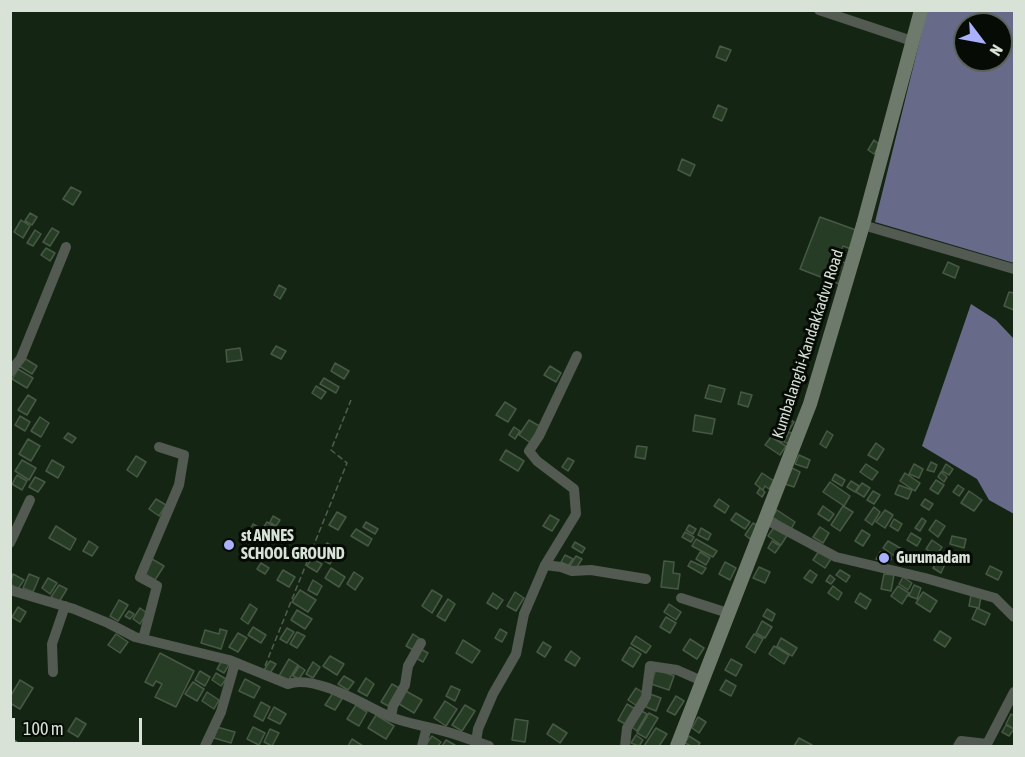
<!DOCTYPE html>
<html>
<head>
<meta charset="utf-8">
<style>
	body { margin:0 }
	#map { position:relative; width:1025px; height:757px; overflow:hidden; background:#152513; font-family:"Asap Condensed",sans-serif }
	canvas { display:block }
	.frame { position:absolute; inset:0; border:12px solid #d8e2d7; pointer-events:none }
	.north { position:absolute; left:953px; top:12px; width:60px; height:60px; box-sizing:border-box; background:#060c05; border:2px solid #5a6259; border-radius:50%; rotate:122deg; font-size:16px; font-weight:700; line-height:24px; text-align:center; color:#d8e2d7 }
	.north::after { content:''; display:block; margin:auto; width:21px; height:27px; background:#a9b0fc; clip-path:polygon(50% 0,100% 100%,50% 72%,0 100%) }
	.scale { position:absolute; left:12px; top:718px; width:130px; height:27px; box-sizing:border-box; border:3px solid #d8e2d7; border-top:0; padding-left:8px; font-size:18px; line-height:21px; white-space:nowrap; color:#d8e2d7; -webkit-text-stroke:4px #060c05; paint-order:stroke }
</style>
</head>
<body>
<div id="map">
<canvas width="1025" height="757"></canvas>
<div class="frame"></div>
<div class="north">N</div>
<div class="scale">100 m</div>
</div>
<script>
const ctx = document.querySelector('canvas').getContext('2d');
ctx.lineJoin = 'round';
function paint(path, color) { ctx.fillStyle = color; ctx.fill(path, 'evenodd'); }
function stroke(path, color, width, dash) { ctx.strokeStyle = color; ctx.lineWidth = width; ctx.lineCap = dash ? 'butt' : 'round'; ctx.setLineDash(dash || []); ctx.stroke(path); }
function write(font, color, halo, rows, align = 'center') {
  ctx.font = font + ' "Asap Condensed",sans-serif'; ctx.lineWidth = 6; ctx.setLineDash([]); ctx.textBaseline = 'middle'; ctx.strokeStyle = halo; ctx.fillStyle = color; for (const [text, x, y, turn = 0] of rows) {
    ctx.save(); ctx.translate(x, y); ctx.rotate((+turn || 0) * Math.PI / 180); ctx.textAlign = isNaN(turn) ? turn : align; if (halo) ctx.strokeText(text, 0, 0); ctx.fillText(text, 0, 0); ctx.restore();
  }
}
paint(new Path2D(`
	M927,11H1014V263L875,222ZM965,24H1001V60H965Z
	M971,304L996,320L1014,339V514L989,500L977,479L922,446Z`), '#676b89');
const building = new Path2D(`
	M720,46L731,50L726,61L716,57Z
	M718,105L727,109L722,121L713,117Z
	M874,140L880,145L874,154L868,150Z
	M682,159L695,165L690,176L678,170Z
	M71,187L81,192L73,205L63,199Z
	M30,213L37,217L32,225L25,221Z
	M820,217L856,230L851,249L843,246L837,260L846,263L839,284L800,269Z
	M21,220L30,226L23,238L14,232Z
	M52,228L59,232L50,246L43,242Z
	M35,230L41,234L33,246L27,243Z
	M46,248L55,253L50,261L41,255Z
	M948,262L959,267L955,278L943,273Z
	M279,285L286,289L280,299L274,295Z
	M1009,292L1014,293V310L1004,306Z
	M276,346L286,351L281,359L271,354Z
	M240,348L242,360L227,362L226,350Z
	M24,358L37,366L32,374L19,366Z
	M335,363L349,371L344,379L331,371Z
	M550,366L561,373L556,382L544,375Z
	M18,369L33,378L27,388L12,379Z
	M324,378L339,387L336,393L320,384Z
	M709,385L725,389L721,402L705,398Z
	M316,386L326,392L321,399L312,393Z
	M741,392L752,395L748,407L738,404Z
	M28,395L36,400L27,415L18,410Z
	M505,402L516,409L508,422L496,415Z
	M695,415L715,419L712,434L693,431Z
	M783,415L794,422L788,432L777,424Z
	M20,416L30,422L25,431L15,425Z
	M40,417L49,423L41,437L31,431Z
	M529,420L541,427L531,443L519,435Z
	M514,427L520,431L515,439L509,435Z
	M780,429L787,434L782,442L775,438Z
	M827,431L833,435L826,448L820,444Z
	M789,432L796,435L792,445L784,442Z
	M68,433L76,438L72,443L64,438Z
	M771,437L786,446L780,455L765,445Z
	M28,439L40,446L31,461L19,454Z
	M876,443L884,449L877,460L868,455Z
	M637,446L647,447L645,459L635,457Z
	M506,450L524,461L518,471L500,460Z
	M799,455L810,460L807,468L795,464Z
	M136,456L146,462L137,477L127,470Z
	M568,458L574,461L568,471L562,467Z
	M22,460L36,468L29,480L15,471Z
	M52,460L64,467L58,478L46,471Z
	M931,462L937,465L934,472L927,470Z
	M866,464L878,472L872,480L860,472Z
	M914,464L923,469L919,478L909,474Z
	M946,464L953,469L949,475L942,471Z
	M792,468L800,472L794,487L785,484Z
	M941,472L947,477L944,482L938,477Z
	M762,473L774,481L769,489L765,486L763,490L755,484Z
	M905,473L920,483L915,491L900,481Z
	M835,474L845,480L842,486L832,480Z
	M17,475L27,481L22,490L12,484Z
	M35,477L45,482L38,492L29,487Z
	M936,480L944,485L938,494L930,489Z
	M851,481L859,486L855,492L847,487Z
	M830,482L850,496L844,506L823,492Z
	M862,483L870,488L864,497L856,492Z
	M899,485L912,490L908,499L895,494Z
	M958,485L964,489L959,496L953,492Z
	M760,488L765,492L762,497L757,493Z
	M873,491L880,495L874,504L867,500Z
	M969,491L982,500L974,511L961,503Z
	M156,499L166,505L159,516L149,509Z
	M719,499L729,506L725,513L714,506Z
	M925,499L933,504L929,510L921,505Z
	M823,506L834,514L829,521L818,514Z
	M843,506L853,512L840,531L831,525Z
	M874,507L880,512L872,525L865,520Z
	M777,510L795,522L791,529L772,517Z
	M885,510L893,515L885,528L876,522Z
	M337,512L346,517L338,530L329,525Z
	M736,513L750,522L745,529L731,520Z
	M550,515L559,520L552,531L543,526Z
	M273,516L280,520L276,526L270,522Z
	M922,518L926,521L920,531L915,528Z
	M894,519L902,524L898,531L890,526Z
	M936,520L945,526L938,537L929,530Z
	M267,522L275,527L271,533L263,528Z
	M366,522L378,529L375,534L363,527Z
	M753,523L758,526L750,539L745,535Z
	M253,524L263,530L258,539L248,533Z
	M689,525L696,529L693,534L686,530Z
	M56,526L76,539L70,550L49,538Z
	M775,526L788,534L781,545L768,536Z
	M820,527L829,533L823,543L813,537Z
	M701,528L711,534L708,540L698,535Z
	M356,529L372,539L368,546L351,536Z
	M862,530L870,535L863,546L855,541Z
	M685,532L694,537L691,542L682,537Z
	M911,533L921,539L917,546L907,540Z
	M952,536L966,539L964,548L950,544Z
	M696,539L717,551L713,557L692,546Z
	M932,540L942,547L936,556L926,549Z
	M89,541L98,547L92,556L83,551Z
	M772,541L780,546L775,553L768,548Z
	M888,541L902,549L896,557L883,548Z
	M575,542L585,548L582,553L572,547Z
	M327,543L338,550L330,564L318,557Z
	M819,551L831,559L825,568L813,560Z
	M700,552L710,558L706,565L696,559Z
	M880,552L891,556V560H888L887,563L876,559Z
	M918,552L933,554L932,563L917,561Z
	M946,552L954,558L950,564L942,559Z
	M565,555L573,559L568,566L561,562Z
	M576,556L582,559L575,570L569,567Z
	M312,558L322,564L317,572L307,566Z
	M152,559L164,566L155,580L143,573Z
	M938,560L945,564L941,573L933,568Z
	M664,561L674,562L673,573L680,574L678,589L661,587Z
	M691,561L706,568L702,574L688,566Z
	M725,562L736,568L730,580L719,574Z
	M261,563L269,568L265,574L257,569Z
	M990,566L1002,572L998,580L986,574Z
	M759,567L770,572L765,583L753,578Z
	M331,568L345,577L339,587L325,578Z
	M283,570L295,577L289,587L277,580Z
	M810,570L817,575L812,583L804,578Z
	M840,570L850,576L846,582L836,575Z
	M354,572L363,578L355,590L347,584Z
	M13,574L24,580L18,589L10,584Z
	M29,574L39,578L33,592L23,588Z
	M884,574L894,575L891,591L881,589Z
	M830,575L835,579L831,584L826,581Z
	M903,577L912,583L908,590L899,584Z
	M48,578L57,583L50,594L42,588Z
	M313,580L322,586L317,595L308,590Z
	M59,585L67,589L59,602L51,597Z
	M914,585L921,588L917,599L909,596Z
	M833,586L842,593L838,600L828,593Z
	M898,586L909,593L902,604L891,596Z
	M300,590L316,600L308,612L292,602Z
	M432,590L442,596L432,613L422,606Z
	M515,592L524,598L516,611L507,606Z
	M923,592L937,601L930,612L916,603Z
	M493,593L503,600L497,609L487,603Z
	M860,593L871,600L866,609L855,602Z
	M971,595L981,597L979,608L969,606Z
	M448,599L455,604L445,621L437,616Z
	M119,600L128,605L118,621L110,616Z
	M250,604L257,609L248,624L241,619Z
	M669,604L681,612L676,620L664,612Z
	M18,607L26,612L20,622L12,617Z
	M140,608L147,613L140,624L133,619Z
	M977,608L990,614L985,625L972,619Z
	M767,609L775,614L772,621L763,616Z
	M297,610L312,619L305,629L291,620Z
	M129,611L134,614L130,619L125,616Z
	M666,617L676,623L670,633L660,627Z
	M762,621L772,627L765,638L756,633Z
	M253,627L266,635L261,643L248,635Z
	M287,628L294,632L287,643L280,639Z
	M220,629L227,631L221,649L201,643L205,630L219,634Z
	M500,629L507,633L502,642L495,638Z
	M940,631L951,638L945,647L934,640Z
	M297,632L305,636L297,648L290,644Z
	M238,633L247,638L238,652L229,647Z
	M116,634L128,642L120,653L108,645Z
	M413,634L422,640L415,651L406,646Z
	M754,634L763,639L755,653L746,647Z
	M636,636L651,646L646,653L631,644Z
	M781,638L797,648L792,656L777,646Z
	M690,639L704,648L697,659L683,650Z
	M463,640L480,651L472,663L456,653Z
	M543,642L551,647L545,657L537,652Z
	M774,646L789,655L784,664L769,654Z
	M630,647L641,654L633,667L622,660Z
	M419,648L428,653L423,662L414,657Z
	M571,651L580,658L575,666L565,660Z
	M160,653L194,671L176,707L155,697L162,684L156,681L153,686L145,682Z
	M330,656L344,664L337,675L323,666Z
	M223,659L230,663L224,673L217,669Z
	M289,659L298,665L288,681L279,676Z
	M731,659L742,665L736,676L725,670Z
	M270,661L276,664L270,673L264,670Z
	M313,662L320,667L313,678L306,674Z
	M299,666L305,670L299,679L293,676Z
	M656,669L674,676L669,690L651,684Z
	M200,671L210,677L205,686L195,680Z
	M216,673L226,679L221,686L212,680Z
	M344,676L354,682L348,690L338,684Z
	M366,678L374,684L367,696L358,691Z
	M245,679L260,687L254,698L239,691Z
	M20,680L33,688L20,709L10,703V697Z
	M726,680L736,686L731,696L720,690Z
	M193,682L204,689L197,701L185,694Z
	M392,684L401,689L390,707L381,702Z
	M451,686L460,690L455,701L446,696Z
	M636,688L645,694L637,706L628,700Z
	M404,690L422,700L414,713L396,702Z
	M207,692L219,700L214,709L202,701Z
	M333,693L342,699L335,710L325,705Z
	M650,694L661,698L656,711L646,707Z
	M676,696L684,701L675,715L667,711Z
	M445,701L457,709L446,726L434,718Z
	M261,702L270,707L263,721L254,716Z
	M627,704L637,710L627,725L618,720Z
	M356,705L367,712L359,726L347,719Z
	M465,705L475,711L462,731L452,725Z
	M274,707L286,714L280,724L268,718Z
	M640,710L647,714L637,731L630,726Z
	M649,713L658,718L646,738L637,733Z
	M1011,714L1014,716V729L1006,724Z
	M376,715L394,726L386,739L368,728Z
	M698,717L706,722L699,733L692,728Z
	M76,718L86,724L78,737L68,731Z
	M515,719L528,721L525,742L512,740Z
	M553,724L567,733L560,743L547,734Z
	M1006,725L1014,729L1009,736L1002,732Z
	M217,727L235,732L231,743L214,738Z
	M253,727L265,733L259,745L247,739Z
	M656,728L667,734L659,746H644Z
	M270,729L279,733L272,746L264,742Z
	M636,735L643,740L639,746L631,743Z
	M432,736L441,742L438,746H425Z
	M689,736L700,743L698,746H691L685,743Z
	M799,738L812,745L811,746H794Z
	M352,739L363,746H348Z
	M446,740L455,745L453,746H442Z`);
paint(building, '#273c25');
stroke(building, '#475945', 1.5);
stroke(new Path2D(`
	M265,666L347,463L331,450L351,400`), '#505e4e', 1.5, [6, 3]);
stroke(new Path2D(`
	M819,10L912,41
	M863,225L1014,269
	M10,372L21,358L66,247
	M765,519L836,557L925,578L995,598L1014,617
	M10,543L30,500
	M545,565L561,567L572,571L591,570L646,579
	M10,590L74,609L108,623L135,637L229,660L288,684C316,674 365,706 391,717C411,725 433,727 454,734C466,738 477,742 489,746
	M681,598L728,613
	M143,639L157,586L140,577L179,485L184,455L159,447
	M53,672L52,644L65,606
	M391,717L393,706L405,685L408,666L421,643
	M476,742L478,729L493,694L516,654L524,614L545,565L576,514L574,489L537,461L529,451L539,436L577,356
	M205,746L221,712L235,663
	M422,746L427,727
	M625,746L627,728L646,697L650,666L677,670L702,681
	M958,746L961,741L987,744L1014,692`), '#525a51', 10);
stroke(new Path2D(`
	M10,746H12
	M677,746L810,404L863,225L921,10`), '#6d7a6c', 14);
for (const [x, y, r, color] of [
	[229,545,6,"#a9b0fc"],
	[884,558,6,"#a9b0fc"]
]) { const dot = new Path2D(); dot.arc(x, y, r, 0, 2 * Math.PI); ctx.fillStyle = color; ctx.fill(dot); stroke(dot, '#060c05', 2); }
write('16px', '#d8e2d7', '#060c05', [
	["Kumbalanghi-Kandakkadvu Road",808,344,-72]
]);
write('bold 16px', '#d8e2d7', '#060c05', [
	["st ANNES",241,536],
	["SCHOOL GROUND",241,554],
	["Gurumadam",896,558]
], 'left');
</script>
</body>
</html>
